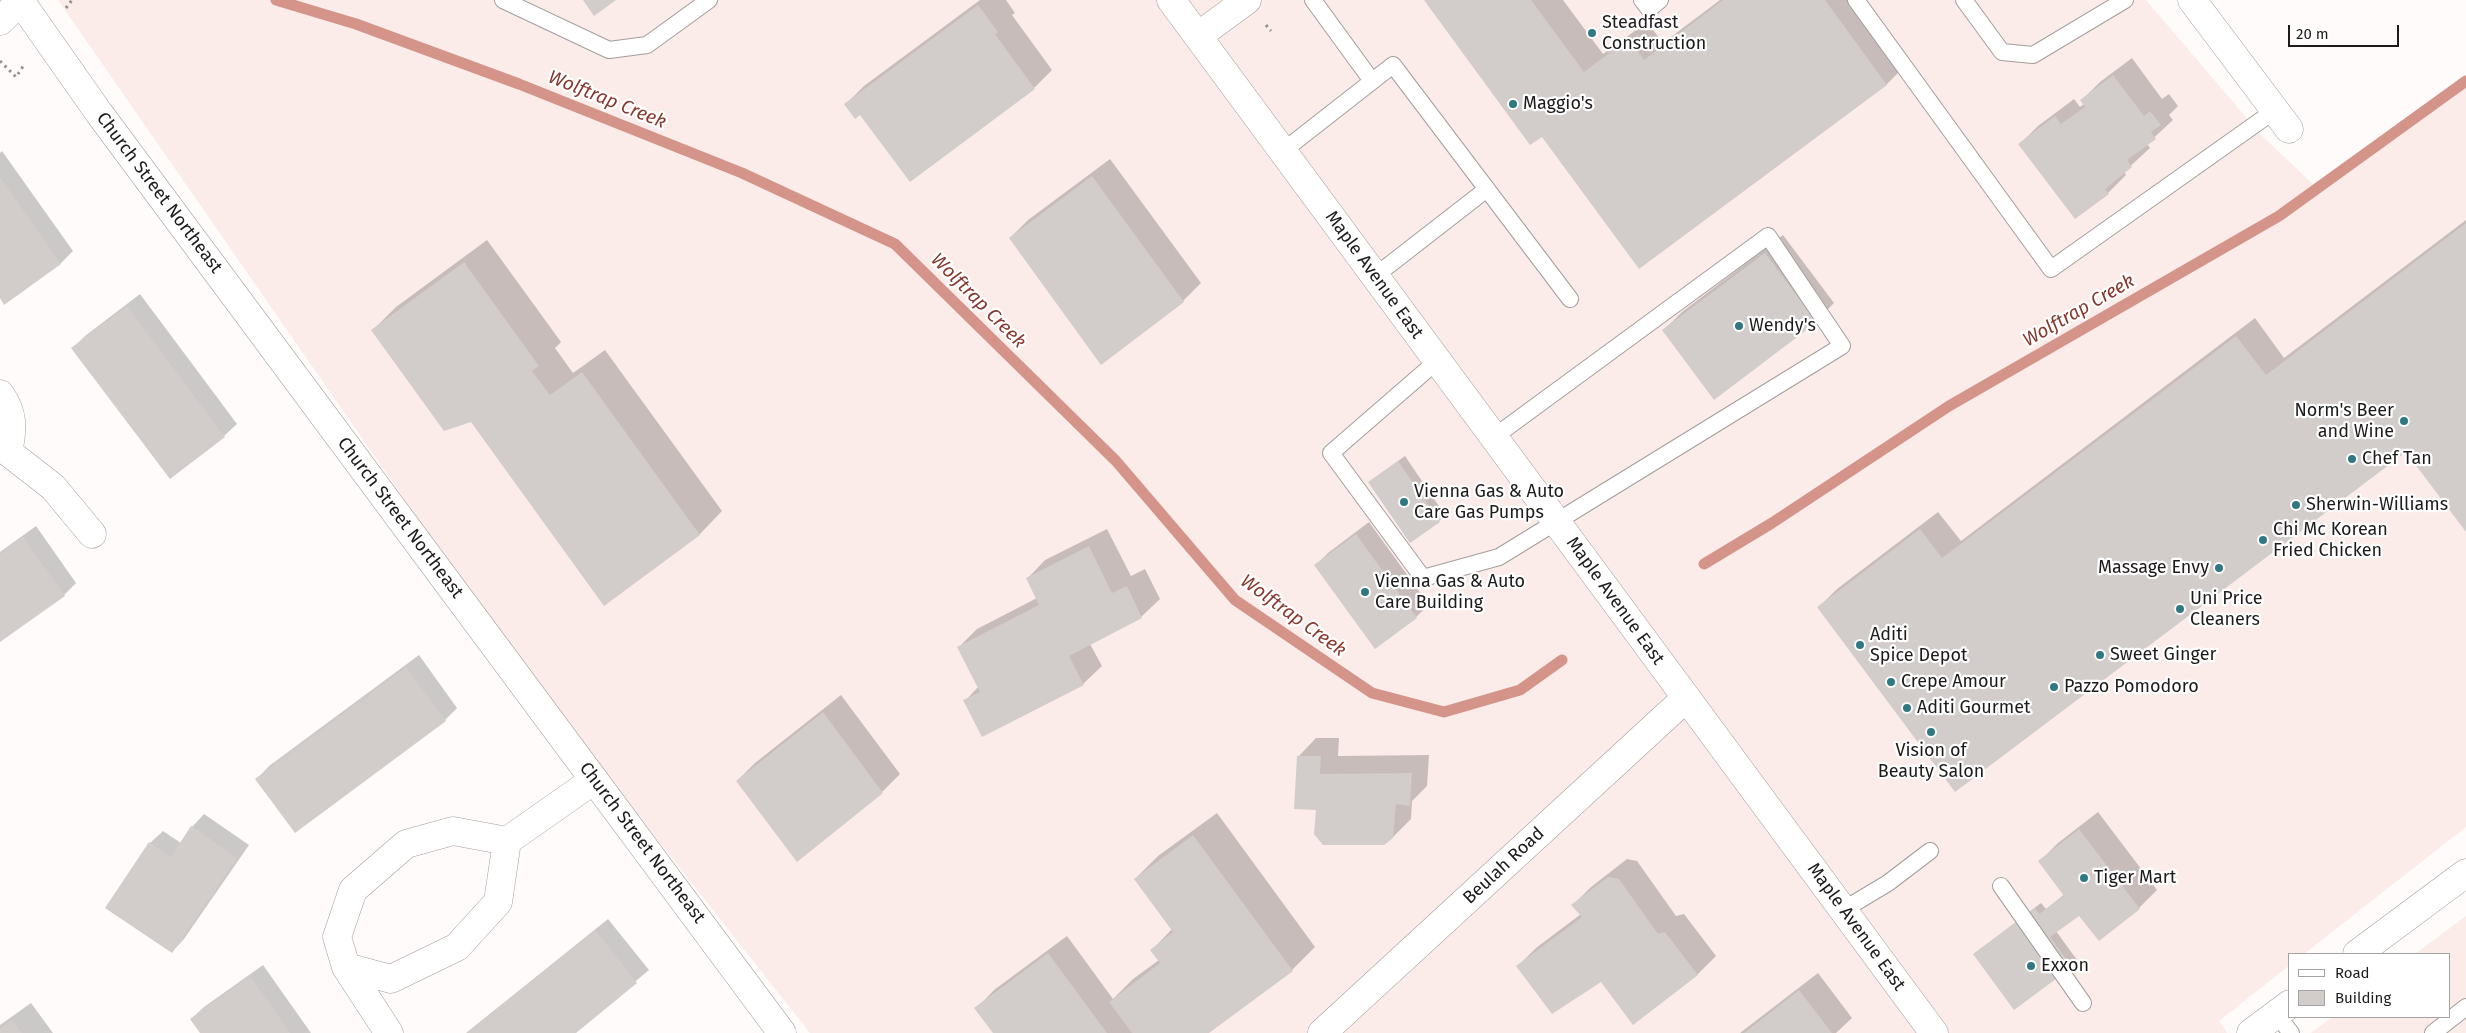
<!DOCTYPE html>
<html>
<head>
<meta charset="utf-8">
<style>
	body { margin:0 }
	#map { position:relative; width:2466px; height:1033px; overflow:hidden; background:#fefbfa; font-family:"Fira Sans",sans-serif }
	canvas { display:block }
	.legend { position:absolute; left:2288px; top:953px; width:162px; height:65px; box-sizing:border-box; background:#fff; border:1px solid #a5a3a3; margin:0; padding:6px 9px; list-style:none; font-size:15px; color:#1d1a1a }
	.legend li { display:flex; align-items:center; gap:10px; height:25px }
	.legend b { width:25px; border:1px solid #a5a3a3 }
	.scale { position:absolute; left:2288px; top:25px; width:111px; height:22px; box-sizing:border-box; border:2px solid #1d1a1a; border-top:0; padding-left:6px; font-size:15px; line-height:18px; white-space:nowrap; color:#1d1a1a; -webkit-text-stroke:4px #fff; paint-order:stroke }
</style>
</head>
<body>
<div id="map">
<canvas width="2466" height="1033"></canvas>
<ul class="legend">
<li><b style="height:6px;background:#fff"></b>Road</li>
<li><b style="height:14px;background:#d2cccb"></b>Building</li>
</ul>
<div class="scale">20 m</div>
</div>
<script>
const ctx = document.querySelector('canvas').getContext('2d');
ctx.lineJoin = 'round';
function paint(path, color) { ctx.fillStyle = color; ctx.fill(path, 'evenodd'); }
function stroke(path, color, width, dash) { ctx.strokeStyle = color; ctx.lineWidth = width; ctx.lineCap = dash ? 'butt' : 'round'; ctx.setLineDash(dash || []); ctx.stroke(path); }
function write(font, color, halo, rows, align = 'center') {
  ctx.font = font + ' "Fira Sans",sans-serif'; ctx.lineWidth = 4.5; ctx.setLineDash([]); ctx.textBaseline = 'middle'; ctx.strokeStyle = halo; ctx.fillStyle = color; for (const [text, x, y, turn = 0] of rows) {
    ctx.save(); ctx.translate(x, y); ctx.rotate((+turn || 0) * Math.PI / 180); ctx.textAlign = isNaN(turn) ? turn : align; if (halo) ctx.strokeText(text, 0, 0); ctx.fillText(text, 0, 0); ctx.restore();
  }
}
paint(new Path2D(`
	M58,0H2146L2262,136L2314,185L2466,85V827L2304,954H2290V965L2219,1021L2227,1033H810L518,663Z
	M2466,916V1033H2311L2332,1017H2450V954H2415Z`), '#fbece9');
paint(new Path2D(`
	M980,0H1006L1015,13L1012,15L1052,70L1034,88L910,180L861,114L846,104L864,86Z
	M1425,0H1563L1603,54L1647,22L1663,43L1720,0H1856L1905,66L1887,84L1640,267L1542,135Z
	M2132,58L2162,99L2169,94L2178,106L2169,115L2173,120L2147,144L2150,148L2124,172L2126,175L2108,193L2020,144L2038,126L2074,99L2080,107L2084,104L2082,100L2100,82Z
	M2,151L73,251L61,263L5,303L0,296V153Z
	M1110,159L1201,283L1183,301L1010,238L1028,220Z
	M2466,220V530L2406,450L1819,607L1837,589L1938,512L1961,541L2255,318L2284,358Z
	M1783,235L1834,303L1816,321L1664,330L1682,312Z
	M487,240L561,342L555,348L573,373L605,350L722,511L700,534L604,604L471,420L373,330L396,307Z
	M140,294L237,424L224,436L170,477L73,348L85,336Z
	M1405,456L1445,515L1439,521L1376,477Z
	M1369,522L1429,605L1416,617L1316,565L1328,553Z
	M36,526L76,583L64,595L0,641V552Z
	M1107,529L1131,576L1145,569L1160,599L1141,617L1090,644L1102,666L1083,684L982,736L965,701L979,686L959,647L977,629L1037,598L1027,579L1045,560Z
	M419,655L457,708L445,720L257,779L269,766Z
	M841,695L900,774L882,792L737,781L755,763Z
	M1316,738H1339L1338,756L1429,755L1427,786L1412,801L1411,819L1393,837L1317,809L1298,757Z
	M2098,812L2157,890L2139,908L2080,913L2056,931L2077,960L2015,1008L1974,954L2041,903L2046,909L2065,894L2040,861L2058,843Z
	M1217,813L1315,947L1292,970L1207,1033H994L976,1009L994,990L1067,936L1113,999L1133,979L1159,960L1152,950L1172,929L1135,879L1158,856Z
	M204,814L249,845L184,939L172,952L150,843L163,831L181,843L192,827Z
	M1627,859L1637,861L1676,916L1684,914L1716,956L1698,974L1633,1023L1602,980L1518,966L1536,948L1581,914L1573,905L1591,887Z
	M608,919L649,970L574,1033H466Z
	M263,965L311,1033H201L191,1019L204,1007Z
	M1818,973L1852,1018L1836,1033H1740Z
	M31,1003L53,1033H0V1025Z`), '#0003');
stroke(new Path2D(`
	M276,0L356,24L519,84L742,173L895,244L1116,461L1235,600L1372,693L1444,712L1520,690L1562,660
	M1704,564L1772,523L1949,406L2279,216L2466,81`), '#d49489', 11);
paint(new Path2D(`
	M583,0H616L594,16Z
	M1424,0H1531L1584,72L1628,39L1644,60L1723,0H1825L1887,85L1639,269L1542,137L1530,145Z
	M978,5L998,32L995,34L1035,89L910,182L860,115L855,119L844,104Z
	M2113,75L2144,116L2150,111L2161,125L2151,132L2156,139L2127,160L2132,167L2105,189L2109,194L2075,219L2018,144L2055,116L2061,124L2085,107L2080,100Z
	M1092,176L1184,302L1101,365L1009,238Z
	M0,177L61,264L4,305L0,298Z
	M2466,223V532L2406,452L1955,792L1817,607L1920,529L1942,558L2236,336L2266,375Z
	M1765,253L1817,322L1714,400L1662,330Z
	M464,262L539,366L532,371L550,395L582,372L700,535L604,606L471,422L444,431L371,330Z
	M127,306L225,437L170,479L71,348Z
	M1398,461L1440,522L1410,543L1368,482Z
	M1356,534L1417,618L1375,649L1314,565Z
	M23,537L65,596L0,642V554Z
	M1089,546L1112,593L1127,586L1142,618L1069,656L1084,685L982,737L963,700L980,692L957,647L1039,605L1026,578Z
	M406,667L446,721L295,833L255,779Z
	M823,712L883,793L797,862L736,781Z
	M1297,756H1321L1320,774L1412,773L1410,806L1396,804L1393,838L1384,845H1323L1314,834L1316,810L1294,809Z
	M191,826L237,858L172,953L105,908L149,842L171,857Z
	M2079,829L2140,909L2099,941L2079,916L2050,937L2072,967L2014,1010L1973,954L2035,908L2039,914L2064,896L2038,861Z
	M1193,835L1293,971L1209,1033H1132L1109,1002L1160,963L1150,950L1173,932L1134,879Z
	M1608,877L1619,879L1658,934L1665,932L1698,975L1633,1025L1601,982L1552,1014L1516,966L1582,917L1571,905Z
	M595,930L637,983L576,1033H467Z
	M1048,953L1107,1033H993L974,1008Z
	M250,976L290,1033H200L190,1019Z
	M1799,990L1832,1033H1744Z
	M12,1020L22,1033H0V1029Z`), '#d2cccb');
const lane = new Path2D(`
	M503,0L609,50L647,45L709,0
	M1313,0L1372,81
	M1642,0L1649,9L1660,0
	M1856,0L2051,269L2274,111
	M1964,0L2002,52L2033,55L2125,0
	M1283,151L1393,65L1570,299
	M1375,276L1487,189
	M1437,361L1331,453L1423,578L1499,557L1842,346L1768,236L1494,437
	M2001,886L2083,1003
	M1843,910L1888,883L1930,851
	M2276,1014L2291,1033
	M2433,1033L2466,1007`);
const street = new Path2D(`
	M2192,0L2289,129
	M1198,36L1247,0
	M0,394C14,413 13,430 8,452
	M8,452L53,487L92,534
	M507,841L498,902L457,947L391,979L346,967L337,937L353,890L406,844L453,831L507,841L594,780
	M346,967L389,1033`);
const secondary = new Path2D(`
	M21,2L99,113L782,1033
	M0,21L22,0
	M2357,954L2466,873
	M1322,1033L1686,698
	M2251,1033L2290,1004`);
const primary = new Path2D(`
	M1171,0L1934,1033`);
stroke(lane, '#a39e9c', 18);
stroke(street, '#a39e9c', 29);
stroke(secondary, '#a39e9c', 29);
stroke(primary, '#a39e9c', 29);
stroke(new Path2D(`
	M66,8L72,0
	M1266,25L1271,31
	M0,61L16,77L24,65`), '#949190', 3, [2.5, 4]);
stroke(lane, '#fff', 16);
stroke(street, '#fff', 28);
stroke(secondary, '#fff', 28);
stroke(primary, '#fff', 28);
for (const [x, y, r, color] of [
	[1592,33,5,"#317982"],
	[1513,104,5,"#317982"],
	[1739,326,5,"#317982"],
	[2404,421,5,"#317982"],
	[2352,459,5,"#317982"],
	[1404,502,5,"#317982"],
	[2296,505,5,"#317982"],
	[2263,540,5,"#317982"],
	[2219,568,5,"#317982"],
	[1365,592,5,"#317982"],
	[2180,609,5,"#317982"],
	[1860,645,5,"#317982"],
	[2100,655,5,"#317982"],
	[1891,682,5,"#317982"],
	[2054,687,5,"#317982"],
	[1907,708,5,"#317982"],
	[1931,732,5,"#317982"],
	[2084,878,5,"#317982"],
	[2031,966,5,"#317982"]
]) { const dot = new Path2D(); dot.arc(x, y, r, 0, 2 * Math.PI); ctx.fillStyle = color; ctx.fill(dot); stroke(dot, '#fff', 2); }
write('18px', '#1d1a1a', '#fff', [
	["Steadfast",1602,23],
	["Construction",1602,44],
	["Maggio's",1523,104],
	["Wendy's",1749,326],
	["Norm's Beer",2394,411,"right"],
	["and Wine",2394,432,"right"],
	["Chef Tan",2362,459],
	["Vienna Gas & Auto",1414,492],
	["Care Gas Pumps",1414,513],
	["Sherwin-Williams",2306,505],
	["Chi Mc Korean",2273,530],
	["Fried Chicken",2273,551],
	["Massage Envy",2209,568,"right"],
	["Vienna Gas & Auto",1375,582],
	["Care Building",1375,603],
	["Uni Price",2190,599],
	["Cleaners",2190,620],
	["Aditi",1870,635],
	["Spice Depot",1870,656],
	["Sweet Ginger",2110,655],
	["Crepe Amour",1901,682],
	["Pazzo Pomodoro",2064,687],
	["Aditi Gourmet",1917,708],
	["Vision of",1931,751,"center"],
	["Beauty Salon",1931,772,"center"],
	["Tiger Mart",2094,878],
	["Exxon",2041,966]
], 'left');
write('18px', '#1d1a1a', '#fff', [
	["Church Street Northeast",159,193,53],
	["Maple Avenue East",1374,275,54],
	["Church Street Northeast",400,518,53],
	["Maple Avenue East",1615,601,54],
	["Church Street Northeast",642,843,53],
	["Beulah Road",1504,866,-43],
	["Maple Avenue East",1856,927,54]
]);
write('italic 19px', '#87392d', '#fff', [
	["Wolftrap Creek",607,100,22],
	["Wolftrap Creek",978,301,45],
	["Wolftrap Creek",2079,311,-30],
	["Wolftrap Creek",1293,616,36]
]);
</script>
</body>
</html>
